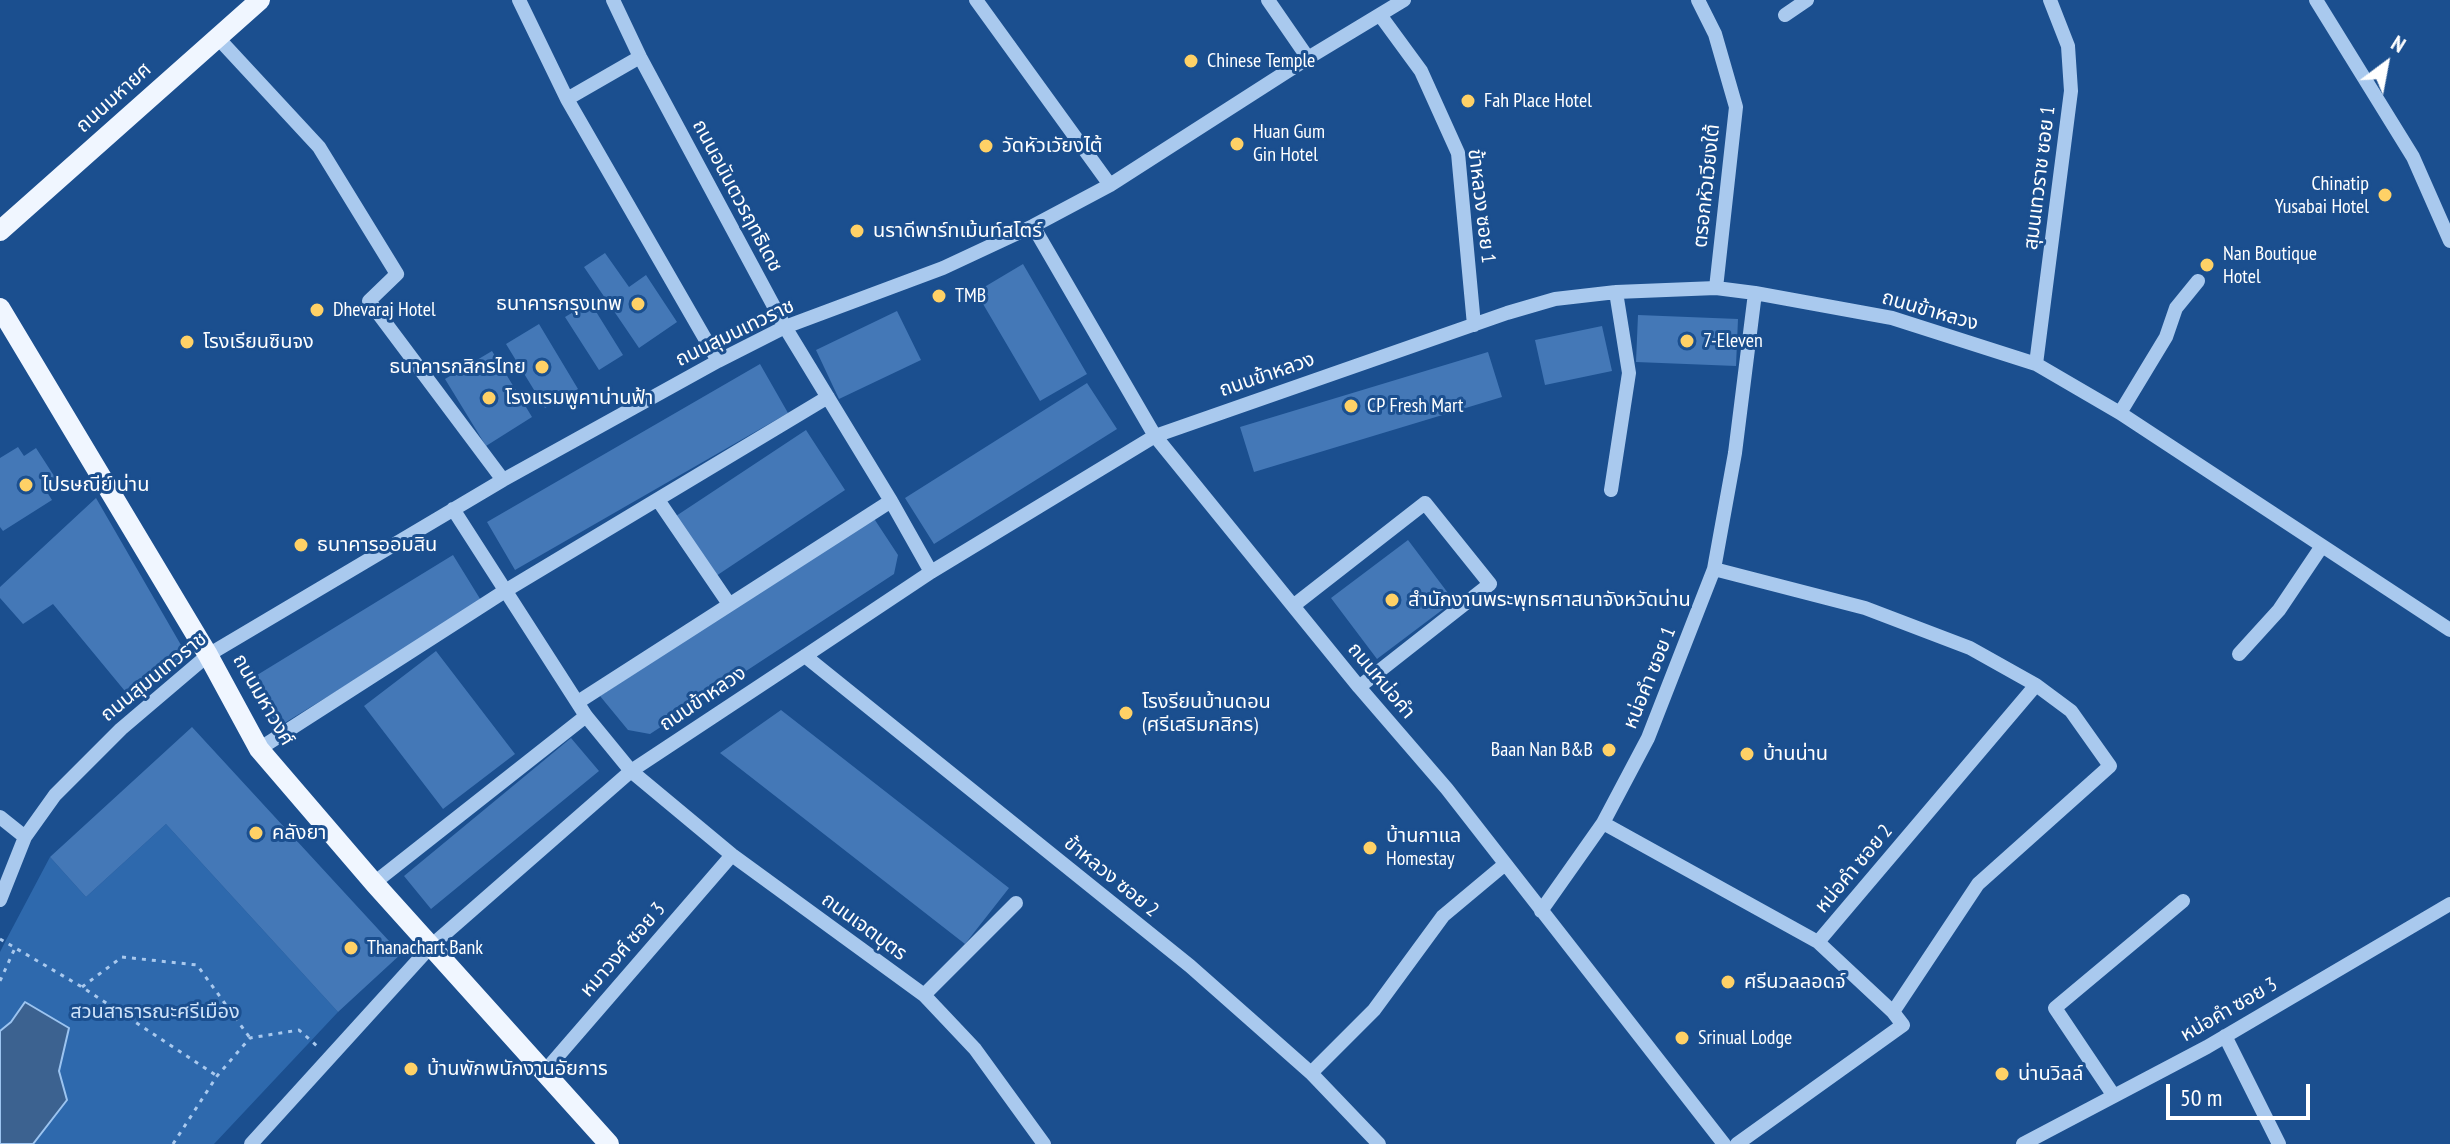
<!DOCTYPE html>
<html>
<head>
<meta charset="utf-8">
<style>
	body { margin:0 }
	#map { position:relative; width:2450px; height:1144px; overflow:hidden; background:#1b4f8f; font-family:"PT Sans Narrow",sans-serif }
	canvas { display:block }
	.north { position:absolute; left:2346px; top:24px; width:80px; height:80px; -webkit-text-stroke:6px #1b4f8f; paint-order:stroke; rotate:32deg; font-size:22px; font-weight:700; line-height:32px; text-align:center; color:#fff }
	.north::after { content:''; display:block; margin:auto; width:28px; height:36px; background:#fff; clip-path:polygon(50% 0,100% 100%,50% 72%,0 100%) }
	.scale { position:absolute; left:2166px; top:1084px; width:144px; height:36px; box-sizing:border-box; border:4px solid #fff; border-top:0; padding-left:10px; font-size:24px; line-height:28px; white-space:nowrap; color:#fff; -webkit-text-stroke:6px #1b4f8f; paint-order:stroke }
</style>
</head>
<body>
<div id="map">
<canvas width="2450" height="1144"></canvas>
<div class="north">N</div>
<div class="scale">50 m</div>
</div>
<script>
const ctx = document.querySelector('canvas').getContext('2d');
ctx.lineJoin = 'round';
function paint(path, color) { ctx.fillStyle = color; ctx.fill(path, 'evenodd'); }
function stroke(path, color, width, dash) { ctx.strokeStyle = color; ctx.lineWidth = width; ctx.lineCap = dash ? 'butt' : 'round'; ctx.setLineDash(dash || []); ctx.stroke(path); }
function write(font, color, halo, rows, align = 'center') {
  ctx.font = font + ' "PT Sans Narrow","Noto Sans Thai",sans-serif'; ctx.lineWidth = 6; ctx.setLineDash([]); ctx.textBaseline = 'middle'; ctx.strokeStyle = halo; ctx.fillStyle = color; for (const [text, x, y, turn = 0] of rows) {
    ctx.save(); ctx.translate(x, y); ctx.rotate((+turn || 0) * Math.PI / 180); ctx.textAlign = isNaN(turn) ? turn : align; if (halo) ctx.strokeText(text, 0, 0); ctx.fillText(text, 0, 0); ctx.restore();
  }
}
paint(new Path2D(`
	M166,824L338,1012L214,1144H0V952L5,942L50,857L86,897Z`), '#2e69ad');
const water = new Path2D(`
	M25,1002L69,1028L59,1071L67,1100L33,1144H0V1031L11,1022Z`);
paint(water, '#3c6290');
stroke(water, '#9cc4f0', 2);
paint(new Path2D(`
	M605,253L629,287L646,275L677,322L639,348L584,267Z
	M1023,264L1087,374L1040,401L976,292Z
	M590,302L623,355L599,370L565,317Z
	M897,311L921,360L839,399L816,350Z
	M1638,315L1738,319L1736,366L1636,362Z
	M539,324L578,389L545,408L506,344Z
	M1602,326L1612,371L1545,385L1535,340Z
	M492,351L532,417L486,446L445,379Z
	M1488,352L1502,397L1254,472L1240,427Z
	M760,364L788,413L515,570L487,522Z
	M1087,383L1117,429L934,544L905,498Z
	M806,430L845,490L716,576L676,516Z
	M18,447L24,456L36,448L58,482L45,489L52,500L3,531L0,527V458Z
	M96,498L185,652V656L129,696L53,604L23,624L0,598V587Z
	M873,517L898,555L894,574L650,734L628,730L600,696Z
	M1408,540L1454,601L1377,659L1331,598Z
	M453,555L482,602L278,727L249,680Z
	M436,651L515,754L443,809L364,706Z
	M781,710L1009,888L965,944L720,753Z
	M192,727L401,954L338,1012L166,824L86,897L50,857Z
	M571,738L599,771L431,909L404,876Z`), '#4478b7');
stroke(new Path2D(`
	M0,939L82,987L217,1076
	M0,981L15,948
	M82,987L122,957L197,965L250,1038
	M173,1144L217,1076L250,1038L299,1030L317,1046`), '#a9c9ee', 3, [4, 6]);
stroke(new Path2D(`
	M519,0L567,99L718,361
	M613,0L640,57L785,327L891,501L931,572
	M976,0L1110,185
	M1268,0L1308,58
	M1698,0L1715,34L1736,107L1716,288
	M2316,0L2413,157L2450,241
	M1380,15L1421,71L1458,153L1474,325
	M1785,15L1807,0
	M218,38L319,147L397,274L369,301L503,480
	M567,99L640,57
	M1033,226L1155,436L1359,687L1447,789L1724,1144
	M2036,364L2071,91L2068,46L2050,0
	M2120,413L2166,337L2176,308L2198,281
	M1611,490L1629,373L1616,292
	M658,500L729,604
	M453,509L586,716L631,771L732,855L924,995L975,1049L1044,1144
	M1714,569L1865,608L1970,648L2036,685L2071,711L2110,766L1978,884L1893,1012
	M1293,606L1425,503L1490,584L1359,687
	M2239,654L2279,610L2322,546
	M805,656L1190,966L1311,1073L1379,1144
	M578,702L891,501
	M259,749L505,591L828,397
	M0,817L25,837
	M1603,823L1818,942
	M374,883L586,716
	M0,900L25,837L55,795L121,729L208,655L503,480L718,361L785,327L943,268L1033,226L1110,185L1308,58L1404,0
	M1541,911L1603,823L1648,738L1714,569L1735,453L1755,293
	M924,995L1016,903
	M2225,1036L2279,1144
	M545,1071L732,855
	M1311,1073L1374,1010L1443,916L1504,865
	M2114,1096L2055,1008L2183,901
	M251,1144L431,946L631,771L805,656L931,572L1155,436L1507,313L1555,299L1616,292L1716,288L1755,293L1892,318L2036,364L2120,413L2450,630
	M1737,1144L1903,1025L1893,1012L1818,942L2036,685
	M2023,1144L2207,1047L2450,904`), '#a9c9ee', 14);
stroke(new Path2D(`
	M0,231L260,0
	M0,308L208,655L259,749L374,883L609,1144`), '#f0f6ff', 20);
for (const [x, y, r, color] of [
	[1191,61,8,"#ffd166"],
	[1468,101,8,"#ffd166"],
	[1237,144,8,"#ffd166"],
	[986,146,8,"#ffd166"],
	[2385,195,8,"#ffd166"],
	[857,231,8,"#ffd166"],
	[2207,265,8,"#ffd166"],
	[939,296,8,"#ffd166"],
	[638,304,8,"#ffd166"],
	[317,310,8,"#ffd166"],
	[1687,341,8,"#ffd166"],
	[187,342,8,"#ffd166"],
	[542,367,8,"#ffd166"],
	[489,398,8,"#ffd166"],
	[1351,406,8,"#ffd166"],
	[26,485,8,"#ffd166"],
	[301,545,8,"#ffd166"],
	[1392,600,8,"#ffd166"],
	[1126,713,8,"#ffd166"],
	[1609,750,8,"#ffd166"],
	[1747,754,8,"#ffd166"],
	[256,833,8,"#ffd166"],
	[1370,848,8,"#ffd166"],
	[351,948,8,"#ffd166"],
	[1728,982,8,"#ffd166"],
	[1682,1038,8,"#ffd166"],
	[411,1069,8,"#ffd166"],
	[2002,1074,8,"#ffd166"]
]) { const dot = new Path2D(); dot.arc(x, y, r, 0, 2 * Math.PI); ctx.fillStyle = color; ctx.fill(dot); stroke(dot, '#1b4f8f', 3); }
write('20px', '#fff', '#1b4f8f', [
	["Chinese Temple",1207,61],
	["Fah Place Hotel",1484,101],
	["Huan Gum",1253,132],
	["Gin Hotel",1253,155],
	["วัดหัวเวัยงไต้",1002,146],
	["Chinatip",2369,184,"right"],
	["Yusabai Hotel",2369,207,"right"],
	["นราดีพาร์ทเม้นท์สโตร์",873,231],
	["Nan Boutique",2223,254],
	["Hotel",2223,277],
	["TMB",955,296],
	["ธนาคารกรุงเทพ",622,304,"right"],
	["Dhevaraj Hotel",333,310],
	["7-Eleven",1703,341],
	["โรงเรียนซินจง",203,342],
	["ธนาคารกสิกรไทย",526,367,"right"],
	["โรงแรมพูคาน่านฟ้า",505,398],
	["CP Fresh Mart",1367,406],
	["ไปรษณีย์ น่าน",42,485],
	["ธนาคารออมสิน",317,545],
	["สำนักงานพระพุทธศาสนาจังหวัดน่าน",1408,600],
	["โรงรียนบ้านดอน",1142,702],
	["(ศรีเสริมกสิกร)",1142,725],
	["Baan Nan B&B",1593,750,"right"],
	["บ้านน่าน",1763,754],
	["คลังยา",272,833],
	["บ้านกาแล",1386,836],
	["Homestay",1386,859],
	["Thanachart Bank",367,948],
	["ศรีนวลลอดจ์",1744,982],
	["Srinual Lodge",1698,1038],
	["บ้านพักพนักงานอัยการ",427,1069],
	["น่านวิลล์",2018,1074]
], 'left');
write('20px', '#fff', '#1b4f8f', [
	["ถนนมหายศ",114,98,-42],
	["สุมนเทวราช ซอย 1",2040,178,-83],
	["ตรอกหัวเวียงใต้",1707,186,-84],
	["ถนนอนันตวรฤทธิเดช",737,196,62],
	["ข้าหลวง ซอย 1",1481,206,83],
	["ถนนข้าหลวง",1930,311,16],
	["ถนนสุมนเทวราช",735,333,-26],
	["ถนนข้าหลวง",1267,375,-19],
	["ถนนสุมนเทวราช",154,677,-39],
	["หน่อคำ ซอย 1",1650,678,-68],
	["ถนนหน่อคำ",1381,681,50],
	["ถนนข้าหลวง",703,699,-34],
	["ถนนมหาวงศ์",263,700,60],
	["หน่อคำ ซอย 2",1854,869,-50],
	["ข้าหลวง ซอย 2",1111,877,39],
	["ถนนเจตบุตร",864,927,36],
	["หมาวงศ์ ซอย 3",623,950,-49],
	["หน่อคำ ซอย 3",2229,1010,-30]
]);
write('20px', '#cfe3fa', '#1b4f8f', [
	["สวนสาธารณะศรีเมือง",155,1012]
]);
</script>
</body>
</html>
